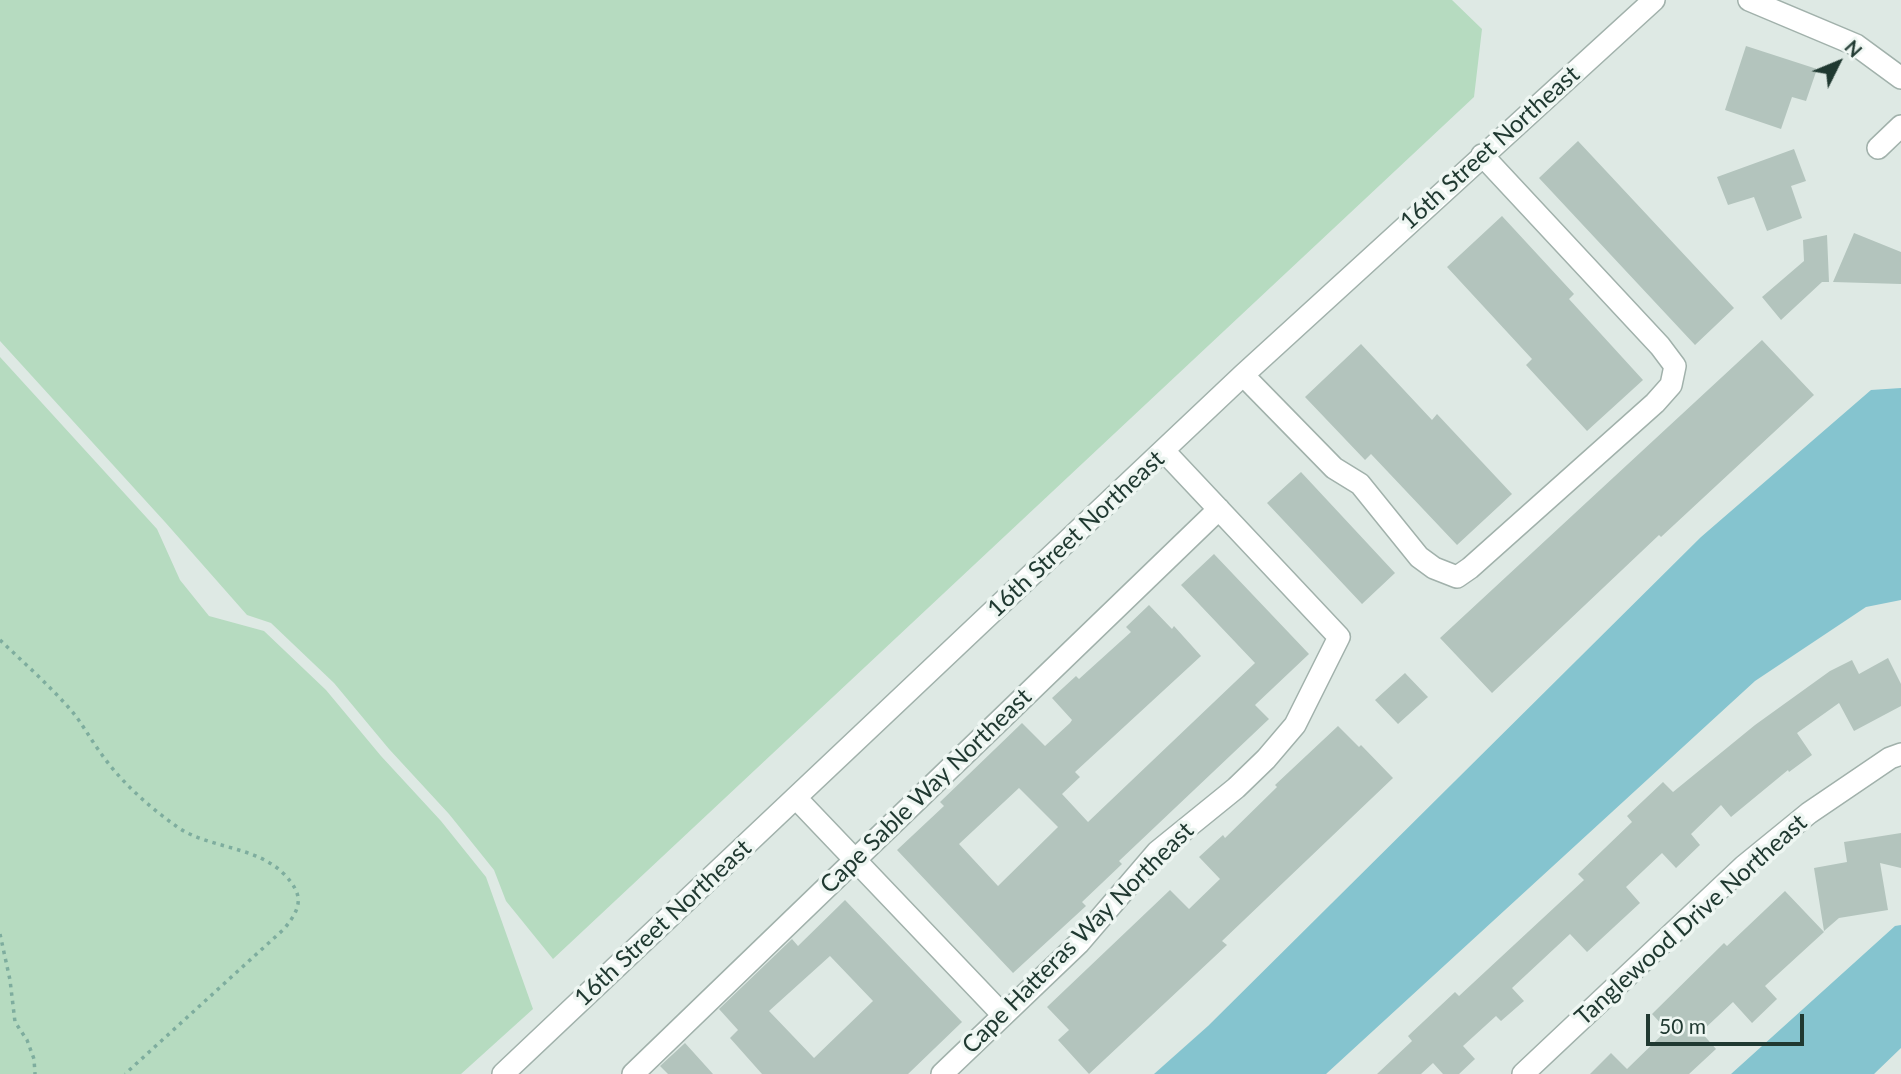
<!DOCTYPE html>
<html>
<head>
<meta charset="utf-8">
<style>
	body { margin:0 }
	#map { position:relative; width:1901px; height:1074px; overflow:hidden; background:#dee9e4; font-family:Lato,sans-serif }
	canvas { display:block }
	.north { position:absolute; left:1803px; top:28px; width:70px; height:70px; -webkit-text-stroke:5px #eef6f2; paint-order:stroke; rotate:47deg; font-size:19px; font-weight:700; line-height:28px; text-align:center; color:#203931 }
	.north::after { content:''; display:block; margin:auto; width:24px; height:32px; background:#203931; clip-path:polygon(50% 0,100% 100%,50% 72%,0 100%) }
	.scale { position:absolute; left:1646px; top:1014px; width:158px; height:32px; box-sizing:border-box; border:4px solid #203931; border-top:0; padding-left:9px; font-size:21px; line-height:24px; white-space:nowrap; color:#203931; -webkit-text-stroke:5px #eef6f2; paint-order:stroke }
</style>
</head>
<body>
<div id="map">
<canvas width="1901" height="1074"></canvas>
<div class="north">N</div>
<div class="scale">50 m</div>
</div>
<script>
const ctx = document.querySelector('canvas').getContext('2d');
ctx.lineJoin = 'round';
function paint(path, color) { ctx.fillStyle = color; ctx.fill(path, 'evenodd'); }
function stroke(path, color, width, dash) { ctx.strokeStyle = color; ctx.lineWidth = width; ctx.lineCap = dash ? 'butt' : 'round'; ctx.setLineDash(dash || []); ctx.stroke(path); }
function write(font, color, halo, rows, align = 'center') {
  ctx.font = font + ' Lato,sans-serif'; ctx.lineWidth = 7; ctx.setLineDash([]); ctx.textBaseline = 'middle'; ctx.strokeStyle = halo; ctx.fillStyle = color; for (const [text, x, y, turn = 0] of rows) {
    ctx.save(); ctx.translate(x, y); ctx.rotate((+turn || 0) * Math.PI / 180); ctx.textAlign = isNaN(turn) ? turn : align; if (halo) ctx.strokeText(text, 0, 0); ctx.fillText(text, 0, 0); ctx.restore();
  }
}
paint(new Path2D(`
	M0,0H1452L1482,29L1474,97L553,959L506,901L494,870L449,814L389,749L334,683L271,623L247,615L165,522L0,341Z
	M0,357L157,529L180,580L209,616L264,631L326,690L381,756L441,821L486,877L533,1009L461,1074H0Z`), '#b6dbc0');
paint(new Path2D(`
	M1901,388V600L1866,607L1755,681L1326,1074H1154L1208,1026L1701,537L1871,390Z
	M1901,925V1048L1874,1074H1731L1895,926Z`), '#85c4cf');
paint(new Path2D(`
	M1746,46L1817,69L1806,101L1792,97L1781,129L1725,110Z
	M1578,141L1734,308L1695,345L1539,178Z
	M1794,149L1806,181L1791,186L1802,218L1767,231L1754,197L1728,205L1717,177Z
	M1502,216L1574,294L1569,299L1643,380L1587,431L1526,365L1532,359L1447,267Z
	M1854,233L1901,252V284L1833,282Z
	M1827,235L1829,282H1822L1781,320L1762,297L1804,261L1803,240Z
	M1762,340L1814,395L1661,537L1659,535L1492,693L1440,638Z
	M1361,344L1432,420L1437,414L1512,494L1457,545L1371,454L1365,460L1305,397Z
	M1301,472L1395,573L1362,604L1267,503Z
	M1214,554L1309,654L1255,705L1269,719L1119,861L1122,864L1082,902L1086,906L1013,973L897,850L944,806L940,802L1022,723L1045,746L1070,723L1072,720L1052,698L1076,676L1079,679L1131,632L1126,627L1149,605L1172,629L1174,626L1201,656L1075,772L1080,777L1062,794L1088,822L1255,663L1181,585ZM1019,788L1058,827L998,886L959,844Z
	M1888,658L1901,684V706L1854,731L1839,703L1797,733L1812,755L1789,772L1788,770L1731,817L1721,805L1691,834L1700,845L1676,868L1662,853L1626,887L1640,903L1587,952L1570,934L1512,988L1524,1001L1501,1021L1496,1016L1463,1046L1475,1059L1459,1074H1443L1433,1063L1421,1074H1377L1412,1041L1408,1036L1455,992L1459,996L1584,880L1578,874L1632,822L1627,816L1663,782L1673,792L1755,725L1830,671L1852,660L1859,674Z
	M1405,673L1428,697L1398,724L1375,700Z
	M1338,726L1359,747L1361,745L1393,778L1222,941L1227,945L1089,1074L1058,1040L1069,1030L1047,1007L1170,890L1189,909L1220,879L1199,857L1223,835L1225,838L1277,787L1275,785Z
	M1901,833V868L1880,863L1888,910L1839,918L1824,931L1814,868L1847,862L1844,842Z
	M1785,891L1824,932L1765,986L1777,999L1752,1023L1733,1002L1701,1032L1716,1049L1689,1074H1590L1611,1053L1627,1069L1667,1030L1652,1014L1724,943L1727,946Z
	M845,900L962,1022L908,1074H762L730,1038L738,1030L719,1009L792,939L798,946ZM830,956L873,1001L814,1058L769,1011Z
	M685,1043L713,1074H668L660,1066Z`), '#b3c4bd');
const street = new Path2D(`
	M1749,0L1856,45L1901,78
	M1878,148L1901,126
	M1243,375L1334,468L1360,484L1419,557L1434,568L1457,577L1470,568L1655,403L1671,385L1675,366L1660,346L1482,155
	M796,798L1003,1015
	M503,1074L1243,375L1654,0
	M633,1074L1219,509
	M942,1074L1079,943L1157,852L1236,788L1266,759L1295,725L1339,637L1164,451
	M1523,1074L1744,866L1809,813L1890,758L1901,754`);
stroke(street, '#a1b1ab', 24);
stroke(new Path2D(`
	M0,640C23,662 48,684 69,708C81,721 89,737 100,752C120,781 148,806 176,826C208,849 255,845 284,874C304,895 302,907 284,929L125,1074
	M0,934L10,980L15,1022L27,1040L34,1059L35,1074`), '#7ead9e', 3.5, [3.5, 5]);
stroke(street, '#fff', 21);
write('24px', '#203931', '#eef6f2', [
	["16th Street Northeast",1490,148,-42],
	["16th Street Northeast",1076,534,-43],
	["Cape Sable Way Northeast",926,791,-44],
	["Tanglewood Drive Northeast",1691,920,-42],
	["16th Street Northeast",663,923,-43],
	["Cape Hatteras Way Northeast",1078,938,-45]
]);
</script>
</body>
</html>
